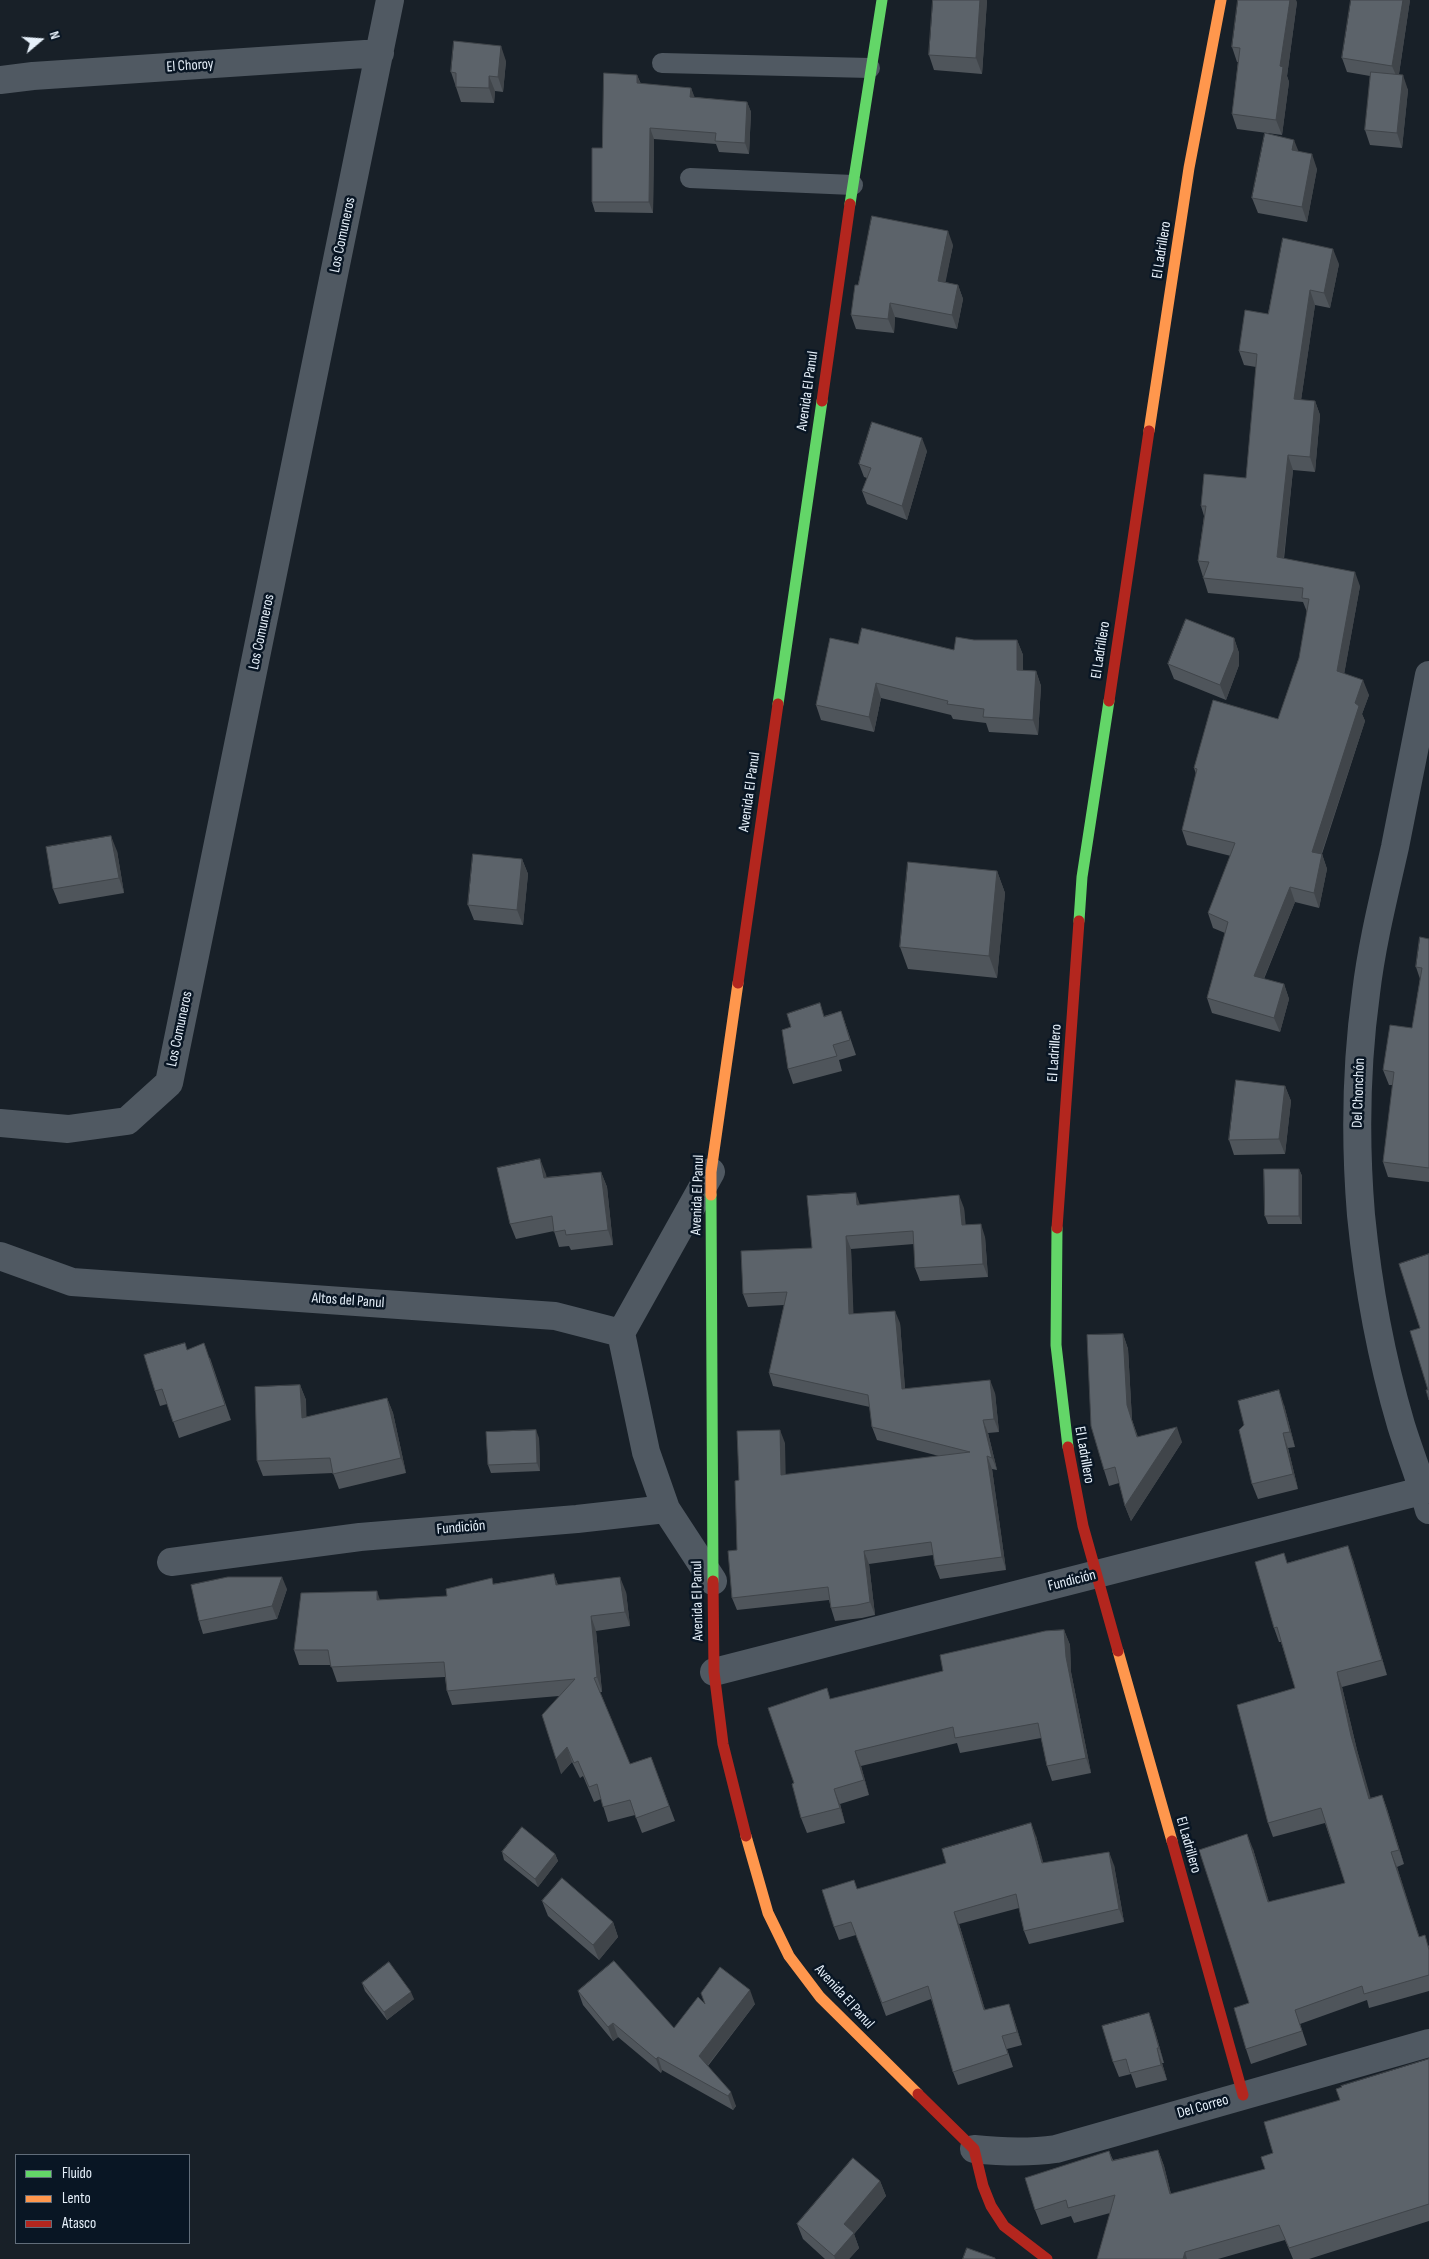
<!DOCTYPE html>
<html>
<head>
<meta charset="utf-8">
<style>
	body { margin:0 }
	#map { position:relative; width:1429px; height:2259px; overflow:hidden; background:#182028; font-family:"Sofia Sans Condensed",sans-serif }
	canvas { display:block }
	.legend { position:absolute; left:15px; top:2154px; width:175px; height:90px; box-sizing:border-box; background:#091624; border:1px solid #616d7a; margin:0; padding:6px 9px; list-style:none; font-size:15px; color:#e6f0fa }
	.legend li { display:flex; align-items:center; gap:10px; height:25px }
	.legend b { width:25px; border:1px solid #616d7a }
	.north { position:absolute; left:15px; top:15px; width:50px; height:50px; -webkit-text-stroke:4px #091624; paint-order:stroke; rotate:72deg; font-size:14px; font-weight:700; line-height:20px; text-align:center; color:#e6f0fa }
	.north::after { content:''; display:block; margin:auto; width:18px; height:22px; background:#e6f0fa; clip-path:polygon(50% 0,100% 100%,50% 72%,0 100%) }
</style>
</head>
<body>
<div id="map">
<canvas width="1429" height="2259"></canvas>
<ul class="legend">
<li><b style="height:6px;background:#63d668"></b>Fluido</li>
<li><b style="height:6px;background:#ff974d"></b>Lento</li>
<li><b style="height:6px;background:#b3261e"></b>Atasco</li>
</ul>
<div class="north">N</div>
</div>
<script>
const ctx = document.querySelector('canvas').getContext('2d');
ctx.lineJoin = 'round';
function stroke(path, color, width, dash) { ctx.strokeStyle = color; ctx.lineWidth = width; ctx.lineCap = dash ? 'butt' : 'round'; ctx.setLineDash(dash || []); ctx.stroke(path); }
function paint(path, color) { ctx.fillStyle = color; ctx.fill(path, 'evenodd'); }
function write(font, color, halo, rows, align = 'center') {
  ctx.font = font + ' "Sofia Sans Condensed",sans-serif'; ctx.lineWidth = 5; ctx.setLineDash([]); ctx.textBaseline = 'middle'; ctx.strokeStyle = halo; ctx.fillStyle = color; for (const [text, x, y, turn = 0] of rows) {
    ctx.save(); ctx.translate(x, y); ctx.rotate((+turn || 0) * Math.PI / 180); ctx.textAlign = isNaN(turn) ? turn : align; if (halo) ctx.strokeText(text, 0, 0); ctx.fillText(text, 0, 0); ctx.restore();
  }
}
stroke(new Path2D(`
	M662,63L870,68
	M690,178L853,185`), '#505962', 20);
stroke(new Path2D(`
	M0,80L33,76L380,53
	M1429,675C1418,732 1407,789 1395,847C1384,896 1372,943 1366,993C1356,1066 1355,1142 1361,1215C1368,1286 1381,1357 1401,1425C1410,1454 1421,1481 1429,1510
	M0,1123L68,1129L127,1121L169,1083L390,0
	M0,1256L72,1282L555,1316L621,1333
	M666,1509L646,1452L621,1333L711,1172
	M171,1562L360,1537L577,1519L666,1509L713,1581
	M714,1672L1429,1489
	M974,2149C1002,2152 1028,2153 1056,2149L1429,2043`), '#505962', 28);
stroke(new Path2D(`
	M850,204L882,0
	M778,704L822,401
	M1079,921L1082,877L1109,701
	M711,1195L713,1581
	M1057,1228L1056,1345L1068,1447`), '#63d668', 11);
stroke(new Path2D(`
	M1149,431L1189,168L1221,0
	M711,1195V1172L738,983
	M1118,1651L1172,1841
	M746,1836L768,1913L789,1956L820,1997L918,2094`), '#ff974d', 11);
stroke(new Path2D(`
	M822,401L850,204
	M1109,701L1149,431
	M738,983L778,704
	M1057,1228L1079,921
	M1068,1447L1083,1526L1118,1651
	M713,1581L714,1672L723,1744L746,1836
	M1172,1841L1243,2095
	M918,2094L974,2149L983,2186L991,2206L1004,2226L1047,2259`), '#b3261e', 11);
paint(new Path2D(`
	M987,0L982,74L934,70L929,55Z
	M1410,0L1399,74L1408,90L1402,148L1370,145L1365,130L1370,76L1347,72L1342,58Z
	M1297,2L1287,76L1289,82L1282,135L1237,129L1232,114L1238,62H1237L1232,47Z
	M506,61L503,92L495,91L494,103L461,102L451,72Z
	M637,75L641,84L691,88L694,97L747,102L751,112L749,154L719,152L716,144L654,139L653,213L595,212L592,202L602,148Z
	M1298,151L1317,169L1307,222L1258,213L1252,198Z
	M953,245L945,282L958,285L963,299L957,329L895,317L894,333L856,329L851,315L858,285Z
	M1339,264L1330,308L1315,305L1301,400L1315,401L1320,415L1315,472L1293,470L1284,559L1360,586L1344,674L1369,695L1362,714L1365,721L1322,854L1327,869L1319,908L1295,902L1264,979L1284,984L1289,999L1280,1032L1212,1013L1207,998L1225,933L1213,928L1208,913L1231,856L1187,845L1182,830L1196,774L1194,768L1278,719L1299,658L1307,612L1303,602L1208,593L1198,561L1204,516L1201,506L1246,478L1256,367L1244,365L1239,351L1268,314Z
	M927,451L907,520L867,504L862,491L867,478L864,477L859,464Z
	M1234,638L1239,653V665L1226,700L1174,679L1168,664Z
	M974,640H1017L1023,655V670L1036,671L1041,686L1038,735L989,732L986,723L953,719L951,715L881,698L874,732L821,720L816,705L858,644L954,650Z
	M117,851L124,893L59,904L53,889Z
	M522,859L528,874L523,925L474,920L468,905Z
	M997,871L1005,893L997,978L908,969L900,947Z
	M1429,939V1182L1388,1177L1383,1162L1393,1085H1389L1383,1070L1412,1028L1420,979L1416,967Z
	M841,1011L856,1055L839,1060L842,1071L793,1084L788,1069L824,1016Z
	M1285,1086L1291,1101L1285,1154L1234,1155L1229,1140Z
	M1299,1169L1302,1176V1224H1268L1265,1216Z
	M601,1172L607,1187L613,1245L571,1250L569,1246L559,1247L554,1231L516,1239L510,1224L546,1174V1177Z
	M860,1205L964,1208L965,1225L985,1237L988,1277L920,1281L915,1268L914,1244L851,1249L853,1314L900,1323L905,1389L995,1393L999,1432L988,1433L997,1470L992,1469L1006,1570L940,1579L935,1566L933,1555L869,1564L875,1615L862,1618L835,1621L831,1608L829,1600L737,1610L732,1598L737,1550L739,1480L785,1443V1475L939,1456L877,1440L872,1427L870,1407L773,1386L769,1373L784,1305L748,1307L743,1294L812,1248Z
	M1123,1334L1128,1349L1132,1420L1138,1437L1182,1442L1131,1521L1125,1506L1119,1483L1109,1486L1104,1470Z
	M187,1350L210,1358L231,1420L179,1438L167,1404L160,1406L155,1391Z
	M300,1385L306,1400V1417L387,1398L393,1413L406,1473L339,1489L333,1473L263,1476L257,1461Z
	M1284,1405L1295,1447L1288,1448L1298,1489L1258,1499L1252,1484Z
	M539,1438L540,1471L491,1473L488,1465Z
	M1353,1560L1387,1675L1342,1687L1357,1750L1370,1798L1382,1795L1387,1809L1404,1864L1397,1867L1419,1937L1429,1946V1991L1369,2008L1367,2000L1300,2024L1307,2045L1251,2064L1246,2049L1249,2003L1253,1849L1269,1902L1345,1883L1325,1823L1273,1837L1268,1823L1295,1688L1281,1642H1279L1274,1628L1288,1563Z
	M554,1574L558,1585L626,1592L630,1626L596,1631L602,1692H600L630,1764L651,1757L675,1821L642,1833L635,1815L608,1822L601,1799L594,1802L583,1776L580,1778L572,1762L561,1774L559,1696L452,1705L447,1691L445,1677L337,1682L331,1665H299L294,1650L447,1596L494,1584Z
	M287,1589L277,1619L203,1634L199,1621Z
	M1064,1630L1070,1645L1071,1672L1091,1773L1052,1781L1047,1766L1041,1738L960,1753L957,1743L861,1766L869,1795L840,1804L845,1823L807,1833L801,1818L794,1783L831,1699L943,1671Z
	M1036,1836L1043,1863L1114,1865L1124,1922L1029,1944L1024,1931L1019,1908L959,1924L985,2010L1013,2016L1022,2045L1007,2049L1013,2067L958,2085L953,2072L931,1999L886,2016L856,1935L839,1940L834,1927L858,1889L946,1863Z
	M502,1852L555,1854L558,1861L538,1887L504,1860Z
	M542,1901L613,1922L618,1937L599,1960L548,1916Z
	M362,1983L414,1999L387,2020L365,1991Z
	M578,1991L674,2028L705,2003L701,1993L755,2004L708,2066L736,2106L733,2110L662,2070L661,2073L618,2037L613,2041L583,2005Z
	M1149,2013L1154,2028L1164,2063H1162L1167,2080L1136,2088L1131,2074L1119,2077L1113,2062Z
	M1429,2059V2221L1309,2259H1293L1285,2240L1218,2259H1097L1110,2213L1074,2223L1071,2216L1041,2225L1035,2210L1109,2151L1113,2160L1158,2150L1164,2166L1171,2194L1265,2169L1273,2153L1340,2100Z
	M880,2181L886,2196L854,2234L859,2248L849,2259H825L803,2239L797,2224Z`), '#4f555b');
paint(new Path2D(`
	M980,0H987L982,74L976,58Z
	M1290,0H1296L1297,2L1287,76L1289,82L1282,135L1276,120L1280,66Z
	M1403,0H1410L1398,80L1392,66Z
	M501,46L506,61L503,92L498,77Z
	M637,75L641,85L637,83Z
	M1403,75L1408,90L1402,148L1397,133Z
	M489,76L495,91L494,103L489,88Z
	M691,88L695,98L690,97Z
	M747,102L751,112L749,154L745,143Z
	M650,128L654,139L653,213L649,202Z
	M1294,140L1300,155L1292,150Z
	M1312,154L1317,169L1307,222L1302,207Z
	M948,231L953,245L943,295L938,281Z
	M1333,249L1339,264L1330,308L1324,293Z
	M958,285L963,299L957,329L952,315Z
	M1310,290L1315,305L1299,414L1294,399Z
	M890,303L895,317L894,333L888,319Z
	M1315,401L1320,415L1315,472L1310,457Z
	M922,438L927,451L907,520L902,506Z
	M1288,455L1293,470L1282,572L1277,557Z
	M1355,572L1360,586L1342,686L1337,671Z
	M1234,638L1239,653V665L1226,700L1220,685Z
	M1017,640L1023,655V685L1017,670Z
	M1036,671L1041,686L1038,735L1033,720Z
	M1363,680L1369,695L1362,714L1365,721L1317,867L1312,852L1355,703Z
	M876,683L881,698L874,732L869,717Z
	M111,836L117,851L124,893L119,878Z
	M1322,854L1327,869L1319,908L1314,893Z
	M522,859L528,874L523,925L517,910Z
	M997,871L1005,893L997,978L989,956Z
	M1290,887L1295,902L1259,990L1254,976Z
	M1284,984L1289,999L1280,1032L1274,1018Z
	M1285,1086L1291,1101L1285,1154L1279,1139Z
	M540,1159L546,1174L550,1193L544,1178Z
	M1299,1169L1302,1176V1224L1299,1216Z
	M601,1172L607,1187L613,1245L608,1230Z
	M856,1193L860,1205H857Z
	M959,1195L964,1208L967,1237L962,1225Z
	M981,1224L985,1237L988,1277L983,1264Z
	M846,1236L851,1249L854,1327L849,1314Z
	M895,1311L900,1323L906,1402L902,1389Z
	M1123,1334L1128,1349L1132,1420L1142,1452L1127,1405Z
	M990,1380L995,1393L999,1432L994,1419Z
	M300,1385L306,1400L307,1433L302,1418Z
	M1279,1390L1284,1405L1295,1447L1290,1432Z
	M387,1398L393,1413L406,1473L401,1458Z
	M983,1420L988,1433L997,1470L992,1458Z
	M1177,1427L1182,1442L1131,1521L1125,1506Z
	M536,1430L539,1438L540,1471L537,1463Z
	M780,1430L785,1443L786,1488L781,1475Z
	M1283,1433L1288,1448L1298,1489L1293,1474Z
	M987,1456L992,1469L1006,1570L1002,1557Z
	M1348,1546L1353,1560L1387,1675L1382,1660Z
	M864,1551L869,1564L875,1615L870,1602Z
	M554,1574L559,1588L556,1585Z
	M282,1577L287,1589L277,1619L272,1606Z
	M620,1577L626,1592L630,1626L625,1612Z
	M377,1591L382,1606L377,1600Z
	M591,1616L596,1631L602,1692L597,1677Z
	M1064,1630L1070,1645L1071,1672L1091,1773L1086,1758L1066,1657Z
	M1337,1672L1342,1687L1357,1750L1375,1813L1369,1799L1351,1736Z
	M567,1747L572,1762L561,1774L556,1759Z
	M855,1751L861,1766L869,1795L864,1780Z
	M834,1789L840,1804L845,1823L840,1808Z
	M1382,1795L1387,1809L1404,1864L1399,1850Z
	M1031,1823L1036,1836L1047,1876L1042,1863Z
	M1247,1834L1253,1849L1273,1916L1268,1902Z
	M1109,1852L1114,1865L1124,1922L1119,1909Z
	M1391,1852L1397,1867L1424,1951L1419,1937Z
	M555,1854L558,1861L538,1887L535,1879Z
	M954,1912L959,1924L989,2023L984,2010Z
	M613,1922L618,1937L599,1960L593,1945Z
	M750,1990L755,2004L704,2070L699,2056Z
	M411,1992L414,1999L387,2020L384,2012Z
	M1009,2004L1013,2016L1022,2045L1017,2032Z
	M1149,2013L1154,2028L1164,2063L1159,2048Z
	M613,2023L618,2037L613,2041L608,2027Z
	M1157,2048L1162,2063L1167,2080L1161,2065Z
	M658,2057L662,2070L661,2073L656,2059Z
	M731,2092L736,2106L733,2110L728,2096Z
	M1158,2150L1164,2166L1175,2210L1170,2194Z
	M880,2181L886,2196L854,2234L859,2248L849,2259H835L834,2256L844,2224Z
	M1185,2252L1187,2259H1183Z`), '#40454a');
const building = new Path2D(`
	M933,0H980L976,58L929,55Z
	M1238,0H1290L1280,66L1283,67L1276,120L1232,114L1240,48L1232,47Z
	M1351,0H1403L1392,66L1342,58Z
	M454,41L501,46L498,77L489,76V88L456,87V73L451,72Z
	M1371,72L1403,75L1397,133L1365,130Z
	M604,73L637,75V83L691,88L690,97L747,102L745,143L715,141L716,133L650,128L649,202H592V148H602Z
	M1265,133L1294,140L1292,150L1312,154L1302,207L1252,198Z
	M872,216L948,231L938,281L958,285L952,315L890,303L888,319L851,315L855,285H858Z
	M1283,238L1333,249L1324,293L1310,290L1294,399L1315,401L1310,457L1288,455L1277,557L1355,572L1337,671L1363,680L1355,703L1359,706L1312,852L1322,854L1314,893L1290,887L1254,976L1284,984L1274,1018L1207,998L1228,922L1208,913L1235,843L1182,830L1197,769L1194,768L1213,700L1278,719L1299,658L1309,599L1302,598L1303,588L1203,578L1209,562L1198,561L1206,506H1201L1204,474L1246,478L1257,354L1239,351L1245,310L1268,314Z
	M872,422L922,438L902,506L862,491L871,468L859,464Z
	M1186,619L1234,638V650L1220,685L1168,664Z
	M862,628L954,650L956,637L974,640H1017V670L1036,671L1033,720L983,717L984,709L947,704L948,701L876,683L869,717L816,705L830,638L858,644Z
	M111,836L119,878L53,889L46,847Z
	M473,854L522,859L517,910L468,905Z
	M908,862L997,871L989,956L900,947Z
	M1420,937L1429,939V1168L1383,1162L1394,1072L1383,1070L1390,1025L1412,1028L1422,968L1416,967Z
	M820,1003L824,1017L841,1011L850,1040L833,1045L837,1056L788,1069L782,1030L791,1027L787,1014Z
	M1236,1080L1285,1086L1279,1139L1229,1140Z
	M540,1159L544,1178L601,1172L608,1230L566,1235L565,1230L554,1232L552,1216L510,1224L497,1168Z
	M1264,1169H1299V1216H1265Z
	M856,1193L857,1205L959,1195L962,1225L981,1224L983,1264L915,1268L913,1231L846,1236L849,1314L895,1311L902,1389L990,1380L994,1419L983,1420L992,1458L987,1456L1002,1557L935,1566L931,1542L864,1551L870,1602L857,1605L831,1608L828,1587L732,1598L728,1551L737,1550L735,1481L739,1480L737,1431L780,1430L781,1475L970,1452L872,1427L868,1395L769,1373L787,1292L743,1294L741,1251L812,1248L807,1196Z
	M1429,1254V1400L1426,1390H1428L1410,1331L1420,1328L1399,1264Z
	M1123,1334L1127,1405L1137,1437L1177,1427L1125,1506L1115,1467L1104,1470L1091,1426L1087,1335Z
	M185,1343L187,1350L204,1343L225,1405L173,1422L162,1389L155,1391L144,1355Z
	M300,1385L302,1418L387,1398L401,1458L333,1474L330,1458L257,1461L255,1387Z
	M1279,1390L1290,1432L1283,1433L1293,1474L1252,1484L1239,1430L1244,1425L1238,1401Z
	M536,1430L537,1463L488,1465L486,1432Z
	M1348,1546L1382,1660L1337,1672L1351,1736L1369,1799L1382,1795L1399,1850L1391,1852L1419,1937L1425,1935L1429,1950V1975L1364,1994L1362,1986L1295,2010L1302,2031L1246,2049L1234,2008L1249,2003L1199,1850L1247,1834L1268,1902L1345,1883L1321,1808L1268,1823L1237,1705L1295,1688L1277,1627L1274,1628L1255,1562L1284,1553L1287,1563Z
	M554,1574L556,1585L620,1577L625,1612L591,1616L597,1677L594,1678L630,1764L651,1757L669,1806L636,1818L630,1800L603,1807L597,1784L589,1787L578,1761L574,1763L567,1747L556,1759L542,1715L575,1679L447,1691L444,1662L331,1667L328,1650H294L301,1593L377,1591V1600L447,1596L446,1589L492,1578L493,1584Z
	M228,1577H282L272,1606L199,1621L191,1585Z
	M1064,1630L1066,1657L1086,1758L1047,1766L1038,1723L955,1738L953,1727L855,1751L864,1780L834,1789L840,1808L801,1818L792,1784L794,1783L768,1708L827,1688L830,1699L943,1671L940,1655L1045,1631Z
	M1031,1823L1042,1863L1109,1852L1119,1909L1024,1931L1016,1894L954,1912L984,2010L1009,2004L1017,2032L1002,2036L1008,2054L953,2072L928,1986L882,2003L851,1922L834,1927L822,1890L854,1880L857,1889L946,1863L942,1849Z
	M522,1827L555,1854L535,1879L502,1852Z
	M562,1878L613,1922L593,1945L542,1901Z
	M614,1961L674,2028L698,1997L705,2004L701,1993L720,1967L750,1990L699,2056L731,2092L728,2096L658,2057L656,2059L613,2023L608,2027L578,1991Z
	M389,1962L411,1992L384,2012L362,1983Z
	M1149,2013L1159,2048H1157L1161,2065L1130,2073L1126,2059L1113,2062L1102,2026Z
	M1429,2059V2204L1289,2248L1279,2225L1185,2252L1183,2259H1097L1115,2195L1068,2208L1066,2200L1035,2210L1025,2178L1109,2151L1112,2161L1158,2150L1170,2194L1265,2169L1261,2157L1273,2153L1264,2122L1340,2100L1336,2089L1342,2087L1341,2086Z
	M853,2158L880,2181L844,2224L854,2233L834,2256L797,2224Z
	M967,2248L995,2258V2259H963Z`);
paint(building, '#5c636a');
stroke(building, '#40454a', 1);
write('15px', '#e6f0fa', '#091624', [
	["El Choroy",190,66,-4],
	["Los Comuneros",343,235,-78],
	["El Ladrillero",1162,250,-81],
	["Avenida El Panul",808,391,-82],
	["Los Comuneros",262,632,-78],
	["El Ladrillero",1101,650,-81],
	["Avenida El Panul",750,792,-82],
	["Los Comuneros",180,1029,-78],
	["El Ladrillero",1055,1053,-86],
	["Del Chonchón",1359,1093,-88],
	["Avenida El Panul",698,1195,-88],
	["Altos del Panul",348,1301,4],
	["El Ladrillero",1084,1455,80],
	["Fundición",461,1528,-5],
	["Fundición",1072,1581,-14],
	["Avenida El Panul",698,1601,-91],
	["El Ladrillero",1188,1845,74],
	["Avenida El Panul",844,1997,48],
	["Del Correo",1203,2107,-16]
]);
</script>
</body>
</html>
